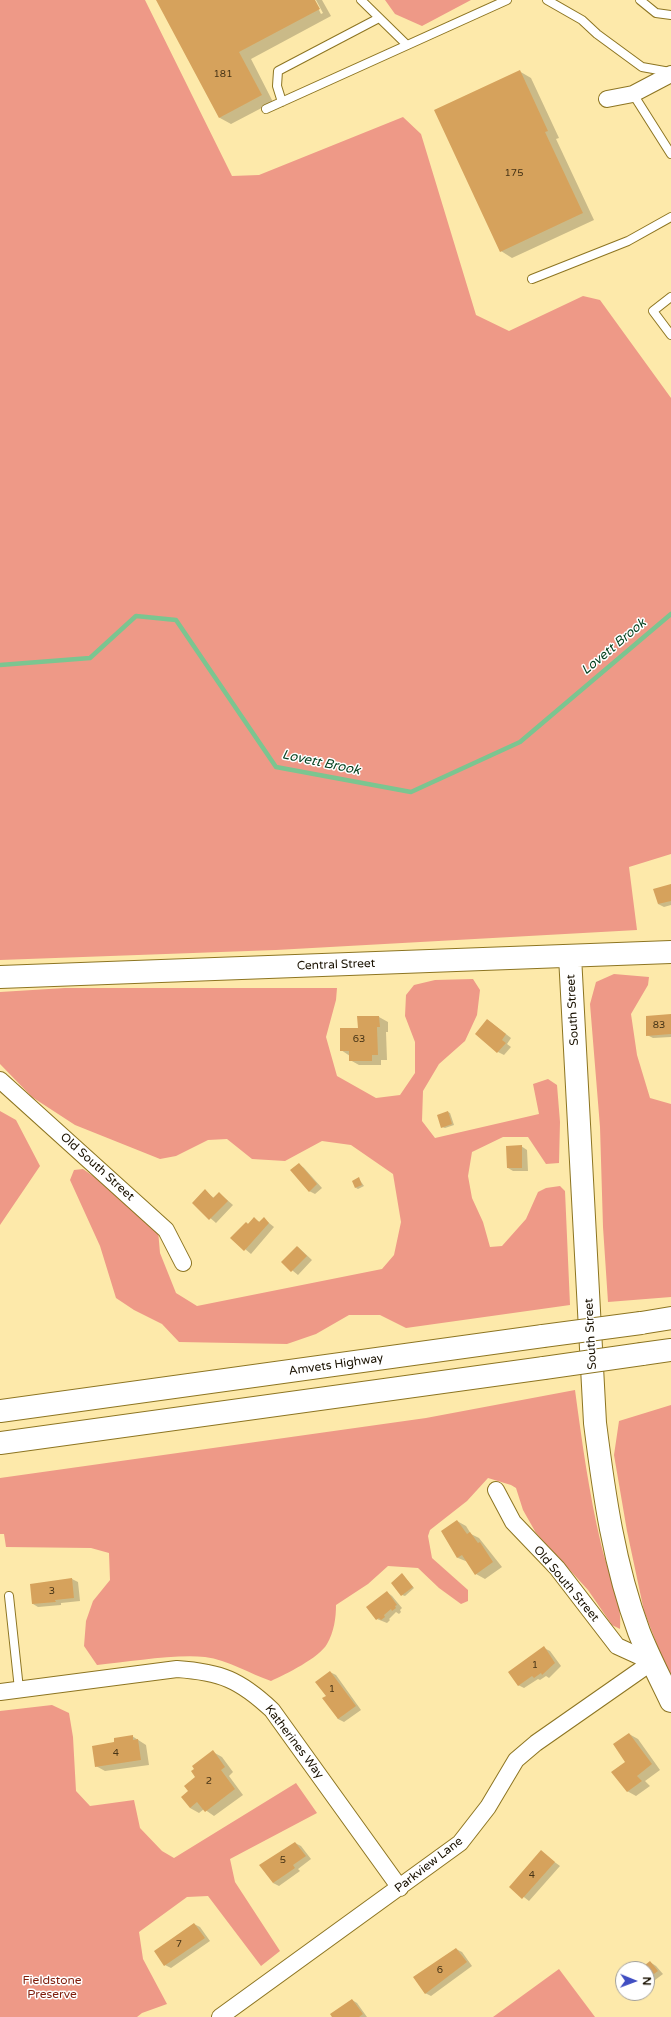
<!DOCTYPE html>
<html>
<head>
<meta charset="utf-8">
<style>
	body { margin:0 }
	#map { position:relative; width:671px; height:2017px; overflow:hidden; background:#fde9aa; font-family:"Varela Round",sans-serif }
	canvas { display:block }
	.north { position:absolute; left:615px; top:1961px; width:40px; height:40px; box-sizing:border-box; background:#fff; border:1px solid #a3a099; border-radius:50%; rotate:91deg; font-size:11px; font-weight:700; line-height:16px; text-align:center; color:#191100 }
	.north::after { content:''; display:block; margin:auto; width:14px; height:18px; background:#404ec2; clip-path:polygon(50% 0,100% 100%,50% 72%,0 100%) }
</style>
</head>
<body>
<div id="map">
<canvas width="671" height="2017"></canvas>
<div class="north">N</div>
</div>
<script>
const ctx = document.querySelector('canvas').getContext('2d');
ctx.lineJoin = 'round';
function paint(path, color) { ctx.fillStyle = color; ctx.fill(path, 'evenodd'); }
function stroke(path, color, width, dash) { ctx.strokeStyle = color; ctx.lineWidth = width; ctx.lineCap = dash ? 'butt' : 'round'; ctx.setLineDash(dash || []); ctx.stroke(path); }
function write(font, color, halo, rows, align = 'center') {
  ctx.font = font + ' "Varela Round",sans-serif'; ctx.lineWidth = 3; ctx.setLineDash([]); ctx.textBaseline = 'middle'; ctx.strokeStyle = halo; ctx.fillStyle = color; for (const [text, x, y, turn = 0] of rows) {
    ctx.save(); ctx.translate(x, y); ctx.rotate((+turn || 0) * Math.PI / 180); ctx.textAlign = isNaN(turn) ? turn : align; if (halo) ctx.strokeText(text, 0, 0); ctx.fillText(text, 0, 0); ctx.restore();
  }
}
paint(new Path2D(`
	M0,0H145L232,176L259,175L403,117L421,134L476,315L509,331L583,296L600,300L671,398V854L629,867L637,930L276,950L0,960Z
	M385,0H471L422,26L395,14Z
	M614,974L649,977L648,985L631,1014L637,1055L650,1098L671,1104V1297L608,1302L603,1227L600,1127L590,1004L596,982Z
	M473,979L480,990L477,1015L465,1041L439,1064L423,1091L422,1121L435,1138L539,1114L533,1084L548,1079L557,1085L560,1122L559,1163L546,1164L528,1137H503L472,1152L468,1176L472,1198L483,1222L490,1247L502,1246L526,1219L538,1192L546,1188L560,1186L565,1191L570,1305L406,1328L380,1315H349L316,1334L287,1344L179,1342L162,1324L134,1310L116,1298L100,1246L70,1180L74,1170L83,1169L107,1186L158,1230L160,1253L176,1293L197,1306L382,1269L394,1255L401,1222L393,1174L351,1145L322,1141L285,1161L252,1159L227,1139L208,1140L176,1156L160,1159L75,1125L32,1097L0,1064V992L65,988H337L336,1000L326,1037L337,1076L376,1098L400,1095L415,1073V1042L405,1016L406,995L414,985L435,980Z
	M0,1111L16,1120L40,1166L0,1225Z
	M575,1390C582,1442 589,1493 601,1544C607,1571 623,1601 620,1629L612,1625L588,1590L536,1533L523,1510L516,1488L511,1485L488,1478L467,1501L430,1530L428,1536L432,1558L468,1590V1601L461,1604L439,1588L418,1568L388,1566L368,1584L336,1605C336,1618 334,1632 327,1644C319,1658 286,1674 271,1681C250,1674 228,1660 205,1657C174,1654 129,1662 97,1665L84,1646L86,1621L93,1601L110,1580L109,1553L91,1548L6,1547L4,1534H0V1478L426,1418Z
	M671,1405V1681L644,1611L627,1531L614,1455L619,1421Z
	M52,1705L69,1713L73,1737L76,1791L90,1806L134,1800L140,1828L162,1851L174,1858L296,1783L317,1813L230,1859L235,1882L280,1951L261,1966L208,1896L187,1897L139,1932L143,1959L167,2004L142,2013L137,2017H0V1711Z
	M559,1969L595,2017H493Z`), '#ee9987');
paint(new Path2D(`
	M157,0H314L321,14L323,13L316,0H322L331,16L251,59L273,102L231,124L220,118Z
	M519,71L531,78L559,138L556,139L594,220L512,258L501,251Z
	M671,885V905L664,907L658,904Z
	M671,1015V1037L653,1038L647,1035Z
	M358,1017H379L388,1022V1032H386L387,1060H381V1065H359L350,1060V1056L341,1050L359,1029Z
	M488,1020L511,1038L507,1044L511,1047L504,1055L498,1052Z
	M448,1112L450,1113L454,1125L445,1128L442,1127Z
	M521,1146L527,1150L528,1171H513L508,1168Z
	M299,1164L304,1168L322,1188L315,1194L309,1191Z
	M359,1179L364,1186L358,1189L356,1188Z
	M205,1191L214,1198L219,1193L233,1205L216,1223L193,1203Z
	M254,1219L260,1222L264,1219L274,1227L251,1254L232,1238L246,1223L248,1224Z
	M298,1247L312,1260L298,1275L282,1262Z
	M457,1521L466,1526L471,1534L479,1538L502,1567L485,1579L476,1574L468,1562L458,1558L442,1532Z
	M402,1574L414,1588L405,1596L402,1595Z
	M72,1579L78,1582L80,1601L61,1603V1605L38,1607L33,1604L31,1585Z
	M387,1592L392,1596L402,1608L400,1610L401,1612L399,1614L396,1612L389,1619L390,1620L387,1623L377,1619Z
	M544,1648L550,1651L561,1666L549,1678L546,1676L540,1680L538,1679L524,1688L518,1685Z
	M330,1672L336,1675L361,1710L344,1722L338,1719L327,1696Z
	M629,1734L638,1739L660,1770L645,1781L650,1786L636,1796L627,1791Z
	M132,1736L146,1745L149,1765L105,1771L96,1766L116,1743Z
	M213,1752L222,1757L233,1772L229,1776L243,1795L214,1816L204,1809L199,1813L190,1808L189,1791Z
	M295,1843L301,1846L311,1859L298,1869L300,1871L279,1886L273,1883Z
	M541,1852L560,1866L529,1901L511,1887Z
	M194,1924L200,1927L210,1941L171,1968L165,1965Z
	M456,1949L462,1952L472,1966L431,1996L425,1993Z
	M650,1962L656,1966L663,1974L647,1986V1969H641Z
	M352,2000L357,2003L367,2017H333Z`), '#0003');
stroke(new Path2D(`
	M0,665L90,658L136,616L176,620L276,767L411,792L520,742L671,614`), '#7bc590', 4.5);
paint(new Path2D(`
	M156,0H315L320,9L239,52L262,95L219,118Z
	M520,70L548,131L545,132L583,213L500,252L434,110Z
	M671,884V901L658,904L653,889Z
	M671,1014V1034L646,1036V1016Z
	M357,1016H379L380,1027H377L378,1055H372V1061H349V1051H340V1028H358Z
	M487,1019L506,1034L502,1040L506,1043L497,1053L475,1034Z
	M448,1111L452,1124L441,1128L437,1115Z
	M522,1145V1168H507L506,1146Z
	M299,1163L317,1184L309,1192L290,1170Z
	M359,1177L362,1185L355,1188L352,1181Z
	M205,1189L213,1198L219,1192L228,1201L209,1220L192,1203Z
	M254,1217L259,1222L264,1217L269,1223L244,1251L230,1238L246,1222L248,1224Z
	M297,1246L307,1256L291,1272L281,1262Z
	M457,1520L467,1534L470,1532L478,1543L480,1542L493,1562L475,1575L462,1555L457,1558L441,1531Z
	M402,1573L413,1587L401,1596L391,1583Z
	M72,1578L74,1598L55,1600L56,1602L32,1604L30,1584Z
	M387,1591L397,1605L395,1606L396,1608L392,1611L391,1609L384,1615L385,1617L381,1620L379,1618L376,1620L366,1607Z
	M544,1646L555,1663L542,1675L541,1673L534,1678L532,1676L518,1686L508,1672Z
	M330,1671L356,1706L338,1719L322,1698L326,1696L315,1682Z
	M629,1733L652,1764L637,1776L642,1781L627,1792L611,1772L625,1762L613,1744Z
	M133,1735V1740L138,1739L141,1760L95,1767L92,1746L114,1742V1738Z
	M213,1750L225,1767L221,1770L235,1789L205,1812L197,1802L190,1808L181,1797L188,1791L184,1786L195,1777L191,1771L194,1769L192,1766Z
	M295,1842L306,1856L293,1865L295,1868L273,1883L259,1865Z
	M541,1850L555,1862L522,1899L509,1887Z
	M194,1923L205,1938L164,1966L154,1951Z
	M456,1948L467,1962L425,1994L413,1977Z
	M650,1961L658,1971L647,1979V1969H640Z
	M352,1999L363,2014L359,2017H332L330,2014Z`), '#d6a25c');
const lane = new Path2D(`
	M361,0L407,45
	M547,0L582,20L597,34L642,67L670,72
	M640,0L656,13L671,15
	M633,94L671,154
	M282,102L277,86L278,71L379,18
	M266,109L507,0
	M532,279L628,241L671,217
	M671,297L653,311L671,335
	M9,1596L19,1689`);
const street = new Path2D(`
	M607,99L633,94L671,74
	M0,1080L166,1230L183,1263
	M496,1490L513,1522L557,1568L617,1646L652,1662
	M0,1692L177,1669C221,1672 240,1680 272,1710L400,1888
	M220,2017L460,1843L488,1807L516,1760L536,1743L652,1662`);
const secondary = new Path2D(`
	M570,956L595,1423C604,1494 614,1565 639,1632C648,1655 660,1678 671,1701
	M0,977L671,952`);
const highway = new Path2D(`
	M641,1323L671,1318
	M642,1354L671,1350
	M0,1411L543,1336
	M0,1443L544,1368`);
stroke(lane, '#8d7522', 10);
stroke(street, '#8d7522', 18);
stroke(secondary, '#8d7522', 24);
stroke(highway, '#8d7522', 24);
stroke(lane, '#fff', 8);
stroke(street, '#fff', 16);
stroke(secondary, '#fff', 22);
stroke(highway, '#fff', 22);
const highwayBridge = new Path2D(`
	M543,1336L641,1323
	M544,1368L642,1354`);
stroke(highwayBridge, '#8d7522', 24, []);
stroke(highwayBridge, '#fff', 22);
write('10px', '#483517', null, [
	["181",223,74],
	["175",514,173],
	["83",659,1025],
	["63",359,1039],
	["3",52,1591],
	["1",535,1665],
	["1",332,1689],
	["4",116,1753],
	["2",209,1781],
	["5",283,1860],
	["4",532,1875],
	["7",179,1944],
	["6",440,1970]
]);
write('12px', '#191100', '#fff', [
	["Central Street",336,965,-2],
	["South Street",573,1010,-93],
	["Old South Street",97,1167,42],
	["South Street",591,1334,-93],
	["Amvets Highway",336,1365,-8],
	["Old South Street",566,1584,50],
	["Katherines Way",294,1742,53],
	["Parkview Lane",429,1865,-38]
]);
write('12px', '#7f1c0a', '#fff', [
	["Fieldstone",52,1981],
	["Preserve",52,1995]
]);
write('italic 13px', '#033f1d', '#fff', [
	["Lovett Brook",614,647,-40],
	["Lovett Brook",321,763,12]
]);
</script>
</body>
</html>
